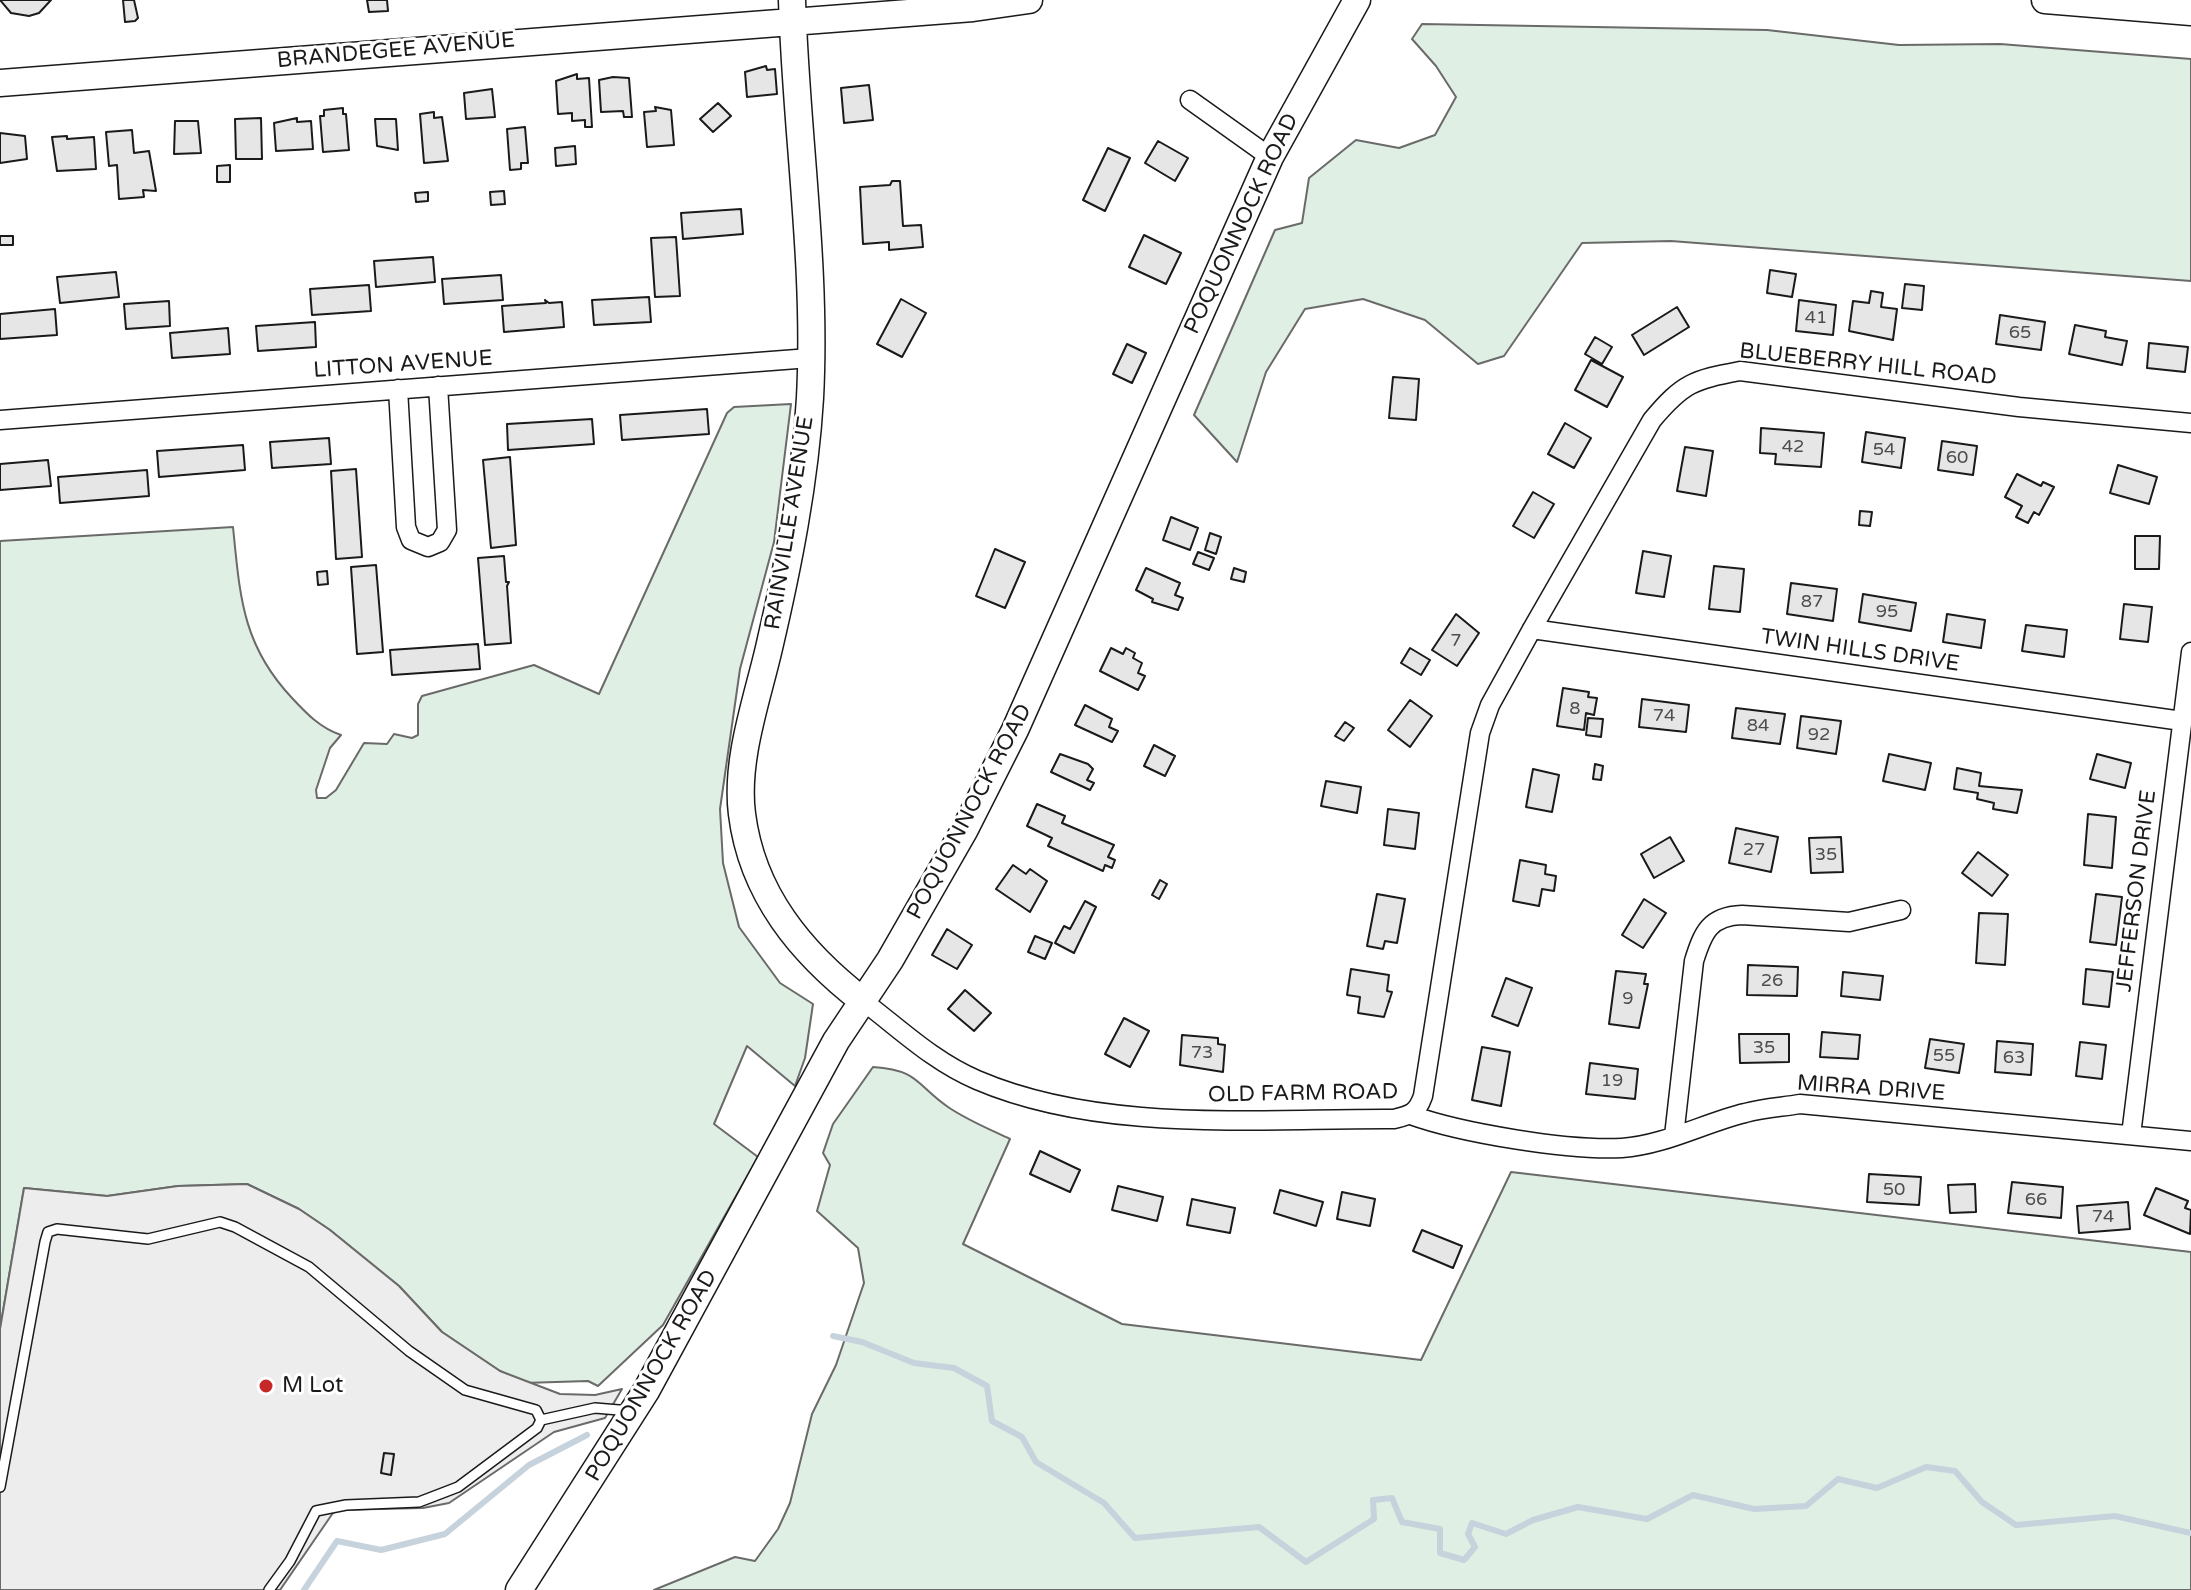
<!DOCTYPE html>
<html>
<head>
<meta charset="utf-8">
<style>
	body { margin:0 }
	canvas { display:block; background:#fff }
</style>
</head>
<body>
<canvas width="2191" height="1590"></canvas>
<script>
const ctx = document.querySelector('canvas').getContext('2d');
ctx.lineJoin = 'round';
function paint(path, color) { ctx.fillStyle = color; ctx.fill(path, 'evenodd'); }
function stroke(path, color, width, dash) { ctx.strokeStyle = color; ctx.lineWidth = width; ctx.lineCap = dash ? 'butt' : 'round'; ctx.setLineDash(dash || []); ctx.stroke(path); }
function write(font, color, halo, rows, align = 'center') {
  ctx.font = font + ' "Varela Round",sans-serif'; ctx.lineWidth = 6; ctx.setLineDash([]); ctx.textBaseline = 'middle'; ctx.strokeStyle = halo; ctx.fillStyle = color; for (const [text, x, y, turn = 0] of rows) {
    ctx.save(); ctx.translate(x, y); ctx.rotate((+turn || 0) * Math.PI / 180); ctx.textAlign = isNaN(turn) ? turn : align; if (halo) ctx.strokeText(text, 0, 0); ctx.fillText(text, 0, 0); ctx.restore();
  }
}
const green = new Path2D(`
	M1422,24L1767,30L1899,45L2000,44L2191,59V281L1671,241L1582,243L1504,356L1478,364L1425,320L1363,299L1305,309L1266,372L1237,462L1194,415L1275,230L1302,223L1309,178L1356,140L1399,148L1435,135L1456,97L1436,66L1412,39Z
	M791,404L774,542L740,669L720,809L723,863L739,927L780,983L813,1004L805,1058L795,1086L747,1046L714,1124L758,1157L663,1325L598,1386L588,1381L524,1383L500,1371L442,1332L399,1286L330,1230L299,1209L247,1184L178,1186L107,1196L24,1188L0,1329V541L233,527C240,596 242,645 292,698C306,713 320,728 341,735L330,748L316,790L317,798H326L336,790L364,743L387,744L394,734L412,738L418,735V704L422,696L534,665L599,694L727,413L734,407Z
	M873,1067C919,1070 916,1085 948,1107C967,1120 989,1129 1010,1139L963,1244L1122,1324L1421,1360L1511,1172L2191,1252V1590H654L735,1557L755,1561L778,1529L790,1503L812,1414L836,1365L864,1283L858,1248L817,1211L830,1165L823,1153L833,1124Z`);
paint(green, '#e0efe3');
stroke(green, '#6a6a6a', 2);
const parking = new Path2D(`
	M247,1184L299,1209L330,1230L399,1286L442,1332L500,1371L560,1394L595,1395L622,1389L605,1418L554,1432L449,1503L423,1508L335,1510L280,1590H0V1329L24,1188L107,1196L178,1186Z`);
paint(parking, '#ededed');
stroke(parking, '#6a6a6a', 2);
stroke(new Path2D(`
	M833,1336L862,1342L914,1363L954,1368L987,1386L992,1421L1022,1437L1036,1462L1104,1503L1135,1538L1259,1527L1306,1562L1374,1519L1373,1500L1392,1498L1402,1522L1440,1529V1553L1464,1560L1475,1547L1468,1534L1472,1523L1506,1534L1533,1520L1578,1507L1647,1519L1693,1495L1754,1509L1806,1506L1838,1479L1877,1488L1926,1467L1955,1471L1982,1502L2016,1525L2115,1516L2191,1533
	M304,1590L337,1541L381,1550L445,1534L529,1465L587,1435`), '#c6d2dc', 6);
const building = new Path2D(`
	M0,0H51L39,13L29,16L11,13Z
	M123,0H134L138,18L135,21L125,22Z
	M367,0H387L388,11L369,12Z
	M766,66L767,70L775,69L777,94L747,97L745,72Z
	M577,74V79L589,78L592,127H585V120L572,121V113L558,114L556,81Z
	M613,77L629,78L632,117H624L623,111L601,112L599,80Z
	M869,85L873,120L844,123L841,88Z
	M492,89L495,117L466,119L464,93Z
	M718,103L731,116L713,132L700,119Z
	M655,107L671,110L674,145L647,147L644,112L656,111Z
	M343,108V114H346L349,150L323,152L320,116H324V110Z
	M434,112V118L442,117L448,161L424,163L420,114Z
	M261,118L262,159H236L235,119Z
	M297,118V122L311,121L313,149L276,151L274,123Z
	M375,119H396L398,150L377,146Z
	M175,121H198L201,153L174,154Z
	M525,127L528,163H521V169L510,170L507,129Z
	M132,130L134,153L149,151L156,191L143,190L144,197L119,199L117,165L109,166L106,132Z
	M0,133L25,136L27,159L0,163Z
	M67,136V139L94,137L96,169L57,171L52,137Z
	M1158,141L1188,158L1175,181L1145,163Z
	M575,146L576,164L556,166L555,148Z
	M1108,148L1130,158L1105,211L1083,200Z
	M230,165V182H217V166Z
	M892,181H900L903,226L921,225L923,247L889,250V242L863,244L860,187L890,185Z
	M504,191L505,204L491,205L490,192Z
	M428,192V201L416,202L415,193Z
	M741,209L743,234L683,239L681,213Z
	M1144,235L1181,253L1166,284L1129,267Z
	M0,236H13V245H0Z
	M676,237L680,296L655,297L651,238Z
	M433,257L435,282L376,287L374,261Z
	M1770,270L1796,274L1792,297L1767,293Z
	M116,272L119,297L60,303L57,277Z
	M501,275L503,300L444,304L442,279Z
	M1905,284L1924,286L1922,310L1902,308Z
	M369,285L371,311L312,315L310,289Z
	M1871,291L1883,293L1881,307L1897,309L1893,340L1849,331L1853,301L1869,303Z
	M649,297L651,322L594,325L592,300Z
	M901,299L926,313L902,357L877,344Z
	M545,300L549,303L562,302L564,327L504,332L502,306L546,303Z
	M1799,300L1836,305L1833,335L1796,331Z
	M169,301L170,326L126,329L124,304Z
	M1677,307L1689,327L1644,355L1632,335Z
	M55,309L57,335L0,339V314Z
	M2000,315L2045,322L2041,350L1996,344Z
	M315,322L316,347L258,351L256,326Z
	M2075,325L2106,331L2105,337L2127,341L2122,365L2069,354Z
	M228,328L230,354L172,358L170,333Z
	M1595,337L1612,347L1602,364L1585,354Z
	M2149,343L2188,347L2185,372L2147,368Z
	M1127,344L1146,353L1132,383L1113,374Z
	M1591,360L1623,377L1607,407L1575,390Z
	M1393,377L1419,379L1416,420L1389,418Z
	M707,409L709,434L622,440L620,415Z
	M592,419L594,444L508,450L507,424Z
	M1565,423L1591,438L1574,468L1548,454Z
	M1761,428L1824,433L1821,467L1775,464L1776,454L1760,453Z
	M1866,432L1905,438L1901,468L1862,462Z
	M329,438L331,464L272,468L270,442Z
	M1942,441L1977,446L1973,475L1938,470Z
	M243,445L245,470L159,477L157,451Z
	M1685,447L1713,451L1706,496L1677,491Z
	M510,457L516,545L491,548L483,460Z
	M48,460L51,486L0,490V464Z
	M2118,465L2157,477L2149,504L2110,493Z
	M356,469L362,557L336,559L331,471Z
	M147,470L149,496L60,503L58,477Z
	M2017,474L2041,486L2043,482L2054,487L2039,515L2034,512L2028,523L2016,517L2022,506L2005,497Z
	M1533,492L1554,504L1534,538L1513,526Z
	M1860,511L1872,512L1870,526L1859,525Z
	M1171,517L1198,528L1190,550L1163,540Z
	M1210,533L1221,537L1216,554L1205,550Z
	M2135,536H2160L2159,569H2135Z
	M995,549L1025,562L1005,608L976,596Z
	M1643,551L1671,556L1664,597L1636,593Z
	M1198,552L1214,558L1209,570L1193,564Z
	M504,556L506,582H509L507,586L511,643L485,645L478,558Z
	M376,565L383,652L357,654L351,567Z
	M1714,566L1744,569L1740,612L1709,609Z
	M1146,568L1180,583L1175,595L1183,598L1178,610L1152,602L1153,599L1136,590Z
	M1234,568L1246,572L1244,582L1231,579Z
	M327,571L328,584L318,585L317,572Z
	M1791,583L1837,589L1833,621L1787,614Z
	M1863,594L1916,603L1911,631L1859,622Z
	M2124,604L2152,607L2148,642L2120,639Z
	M1456,614L1479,633L1457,666L1432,650Z
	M1947,614L1985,620L1981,648L1943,642Z
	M2026,625L2067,630L2064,657L2022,651Z
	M478,644L480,669L392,675L390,650Z
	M1111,648L1123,654L1126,648L1135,653L1133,658L1142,663L1138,673L1145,676L1138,690L1100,671Z
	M1410,648L1430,660L1421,675L1401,663Z
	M1563,688L1589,692L1588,697L1597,698L1594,715L1586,713L1584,730L1557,726Z
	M1642,699L1689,705L1686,732L1639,727Z
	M1410,700L1432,716L1410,747L1388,730Z
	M1085,705L1112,719L1109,727L1118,731L1112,742L1075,725Z
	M1736,708L1785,714L1780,744L1732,738Z
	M1801,716L1841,721L1836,754L1797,748Z
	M1588,718L1603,719L1601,737L1586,735Z
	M1345,722L1354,728L1344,741L1335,736Z
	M1154,745L1175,756L1165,776L1144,766Z
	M1060,754L1088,764L1093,769L1087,780L1094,783L1090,790L1051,772Z
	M1889,754L1931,763L1925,790L1883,781Z
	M2097,754L2131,763L2125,788L2090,779Z
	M1595,764L1603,766L1601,780L1593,779Z
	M1957,768L1981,773L1979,786L2022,790L2017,813L1993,809L1994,803L1977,799L1978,793L1954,789Z
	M1533,769L1559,775L1552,812L1526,807Z
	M1326,781L1361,787L1357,813L1321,806Z
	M1037,804L1065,816L1062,823L1114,845L1108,857L1115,860L1112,868L1105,865L1103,871L1048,846L1052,838L1027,826Z
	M1388,809L1419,813L1415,849L1384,845Z
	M2088,814L2116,817L2112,868L2084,865Z
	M1736,828L1778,837L1771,872L1729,863Z
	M1670,837L1684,861L1654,878L1641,854Z
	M1841,837L1843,872L1811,873L1809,838Z
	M1978,852L2008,875L1992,896L1962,873Z
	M1520,860L1546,865L1545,874L1556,876L1554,891L1542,889L1539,906L1513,901Z
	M1013,865L1026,874L1030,869L1047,881L1030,912L996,889Z
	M1160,880L1167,884L1159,899L1152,895Z
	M1377,894L1405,899L1397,943L1385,941L1383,949L1367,946Z
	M2096,894L2122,897L2116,945L2090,942Z
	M1644,899L1666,913L1643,948L1622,935Z
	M1085,901L1096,907L1074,953L1055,943L1064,926L1070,929Z
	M1979,913L2008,914L2005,965L1976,963Z
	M947,929L972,945L957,969L932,955Z
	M1035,936L1052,943L1045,959L1028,952Z
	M1748,965L1798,967L1797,996L1747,995Z
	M1351,969L1389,975L1387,991L1392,992L1384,1017L1358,1013L1360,997L1347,995Z
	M2086,969L2113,972L2109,1007L2083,1004Z
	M1616,971L1646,974L1644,984H1648L1639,1028L1609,1024Z
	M1843,972L1883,976L1880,1000L1841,996Z
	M1506,978L1532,988L1518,1026L1492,1016Z
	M965,990L991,1013L974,1031L948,1009Z
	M1124,1018L1149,1031L1130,1067L1105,1054Z
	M1822,1032L1860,1035L1858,1059L1820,1057Z
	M1739,1034H1789V1062L1740,1063Z
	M1182,1035L1218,1038V1044L1225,1045L1223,1072L1180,1065Z
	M1930,1039L1964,1044L1959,1073L1925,1068Z
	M1997,1041L2033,1044L2031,1075L1995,1072Z
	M2080,1042L2106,1045L2102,1079L2076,1076Z
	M1482,1047L1510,1052L1501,1106L1472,1100Z
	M1590,1063L1638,1069L1635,1099L1586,1094Z
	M1040,1151L1080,1170L1070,1192L1030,1174Z
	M1869,1174L1921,1177L1919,1205L1867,1202Z
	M2012,1182L2063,1187L2061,1218L2008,1213Z
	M1975,1184L1976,1212L1950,1213L1948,1185Z
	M1118,1186L1163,1197L1157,1221L1112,1210Z
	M2156,1188L2188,1201L2185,1208L2191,1210L2190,1234L2144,1215Z
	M1280,1190L1323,1202L1316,1226L1274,1213Z
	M1342,1192L1375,1199L1370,1226L1337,1219Z
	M1192,1199L1235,1208L1230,1233L1187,1225Z
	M2128,1202L2130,1229L2079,1233L2077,1206Z
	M1422,1230L1462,1246L1453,1268L1413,1251Z
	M384,1453L394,1454L391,1475L381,1473Z`);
paint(building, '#e6e6e6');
stroke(building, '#1a1a1a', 2);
const lane = new Path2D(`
	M0,1487L45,1242L48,1232L57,1229L148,1239L220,1222L235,1227L309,1267L409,1351L465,1390L536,1410L541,1420
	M269,1590L290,1561L316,1511L346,1505L419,1502L458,1487L537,1428L541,1420L595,1408L631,1411`);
const street = new Path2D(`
	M1190,100L1270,157
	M398,389L406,527L411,540L428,547L440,542L447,530L438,386
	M0,420L810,358
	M1532,629L2182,721
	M863,1001C900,1029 934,1062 977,1080C1103,1134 1260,1118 1394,1119C1411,1115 1417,1113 1423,1096L1480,733L1490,705L1532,629L1652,420C1683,383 1693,380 1740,371L2019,407L2191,423
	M1411,1115C1461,1133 1569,1151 1622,1148C1665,1145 1704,1123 1745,1113C1763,1108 1782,1107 1800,1104L2191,1141
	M2131,1135L2191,652
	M1674,1136L1694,961C1703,932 1710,916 1742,915L1849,922L1901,910`);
const secondary = new Path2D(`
	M792,0C796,133 817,265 810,398C805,482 788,567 769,648C757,700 735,760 742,814C752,894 801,953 863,1001
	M2045,0L2191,12
	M0,83L973,8L1029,0
	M519,1590L646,1391L836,1041L890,960L965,829L1015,730L1270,157L1357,0`);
stroke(lane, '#1a1a1a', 12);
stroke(street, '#1a1a1a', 21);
stroke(secondary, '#1a1a1a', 29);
stroke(lane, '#fff', 9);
stroke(street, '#fff', 18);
stroke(secondary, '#fff', 26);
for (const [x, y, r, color] of [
	[266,1386,8,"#c62828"]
]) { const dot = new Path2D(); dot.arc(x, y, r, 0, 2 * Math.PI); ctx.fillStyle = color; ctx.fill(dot); stroke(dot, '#fff', 3); }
write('18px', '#4d4d4d', null, [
	["41",1816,318],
	["65",2020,333],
	["42",1793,447],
	["54",1884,450],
	["60",1957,458],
	["87",1812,602],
	["95",1887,612],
	["7",1456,641],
	["8",1575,709],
	["74",1664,716],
	["84",1758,726],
	["92",1819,735],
	["27",1754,850],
	["35",1826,855],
	["26",1772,981],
	["9",1628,999],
	["35",1764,1048],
	["73",1202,1053],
	["55",1944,1056],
	["63",2014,1058],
	["19",1612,1081],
	["50",1894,1190],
	["66",2036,1200],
	["74",2103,1217]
]);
write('22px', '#1a1a1a', '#fff', [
	["BRANDEGEE AVENUE",396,51,-5],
	["POQUONNOCK ROAD",1242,224,-65],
	["LITTON AVENUE",403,365,-4],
	["BLUEBERRY HILL ROAD",1868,365,6],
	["RAINVILLE AVENUE",790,523,-81],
	["TWIN HILLS DRIVE",1860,651,8],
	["POQUONNOCK ROAD",970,812,-62],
	["JEFFERSON DRIVE",2137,891,-83],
	["MIRRA DRIVE",1871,1089,4],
	["OLD FARM ROAD",1303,1094,-1],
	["POQUONNOCK ROAD",652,1376,-60]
]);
write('22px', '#1a1a1a', '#fff', [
	["M Lot",282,1386]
], 'left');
</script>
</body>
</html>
